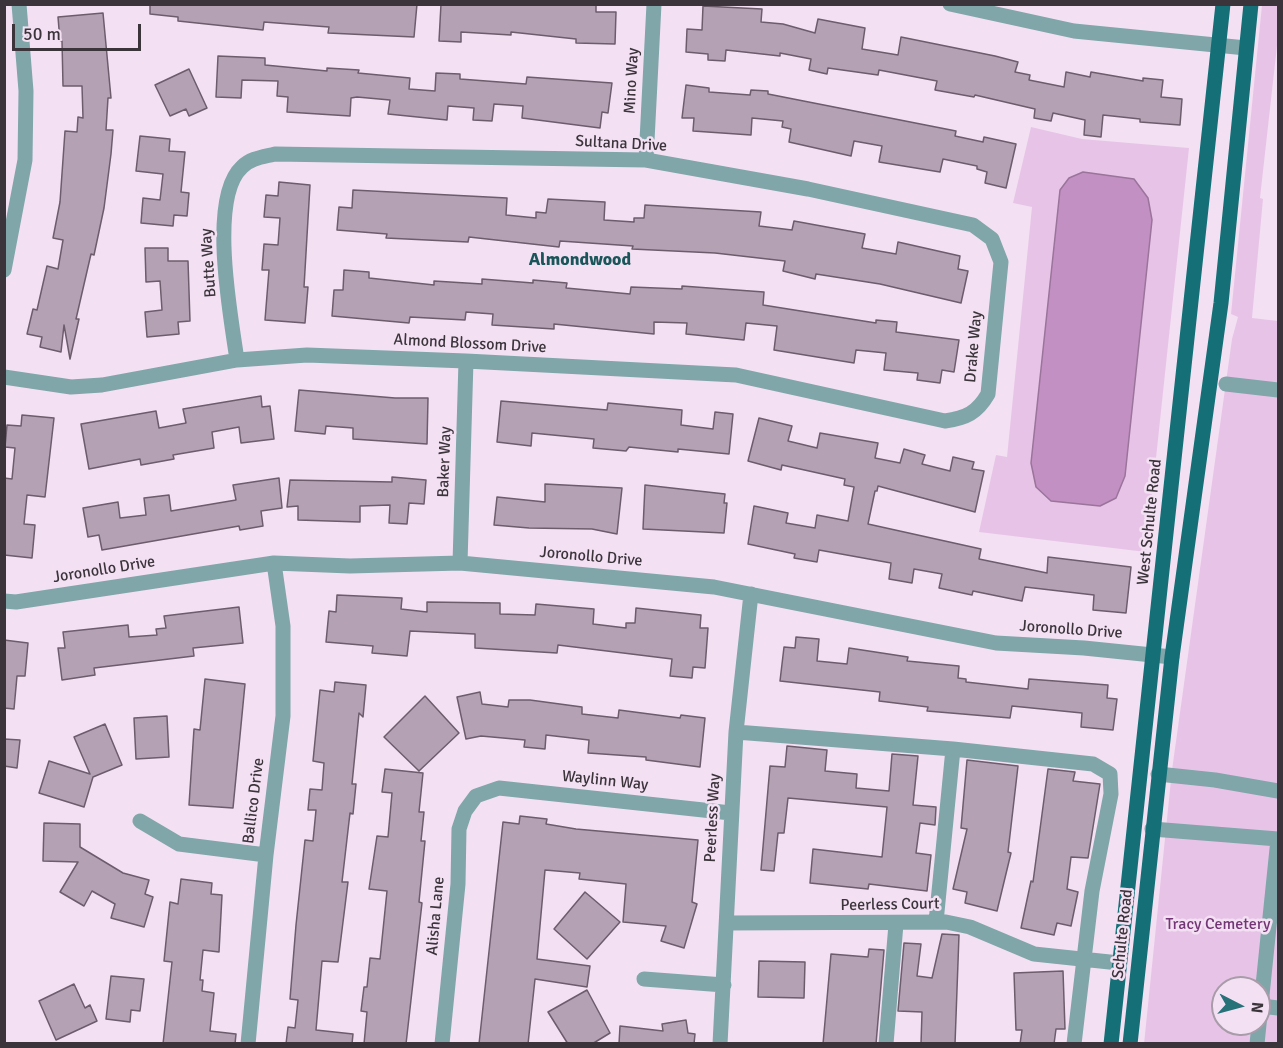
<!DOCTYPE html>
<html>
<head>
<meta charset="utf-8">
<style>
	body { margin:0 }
	#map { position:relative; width:1283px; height:1048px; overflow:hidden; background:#f3e1f3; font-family:Signika,sans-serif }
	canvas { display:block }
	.frame { position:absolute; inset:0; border:6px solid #3b343b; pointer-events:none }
	.north { position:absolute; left:1211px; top:976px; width:60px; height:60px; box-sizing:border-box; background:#f3e1f3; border:2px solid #a99ca9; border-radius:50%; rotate:96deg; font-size:16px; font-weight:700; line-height:24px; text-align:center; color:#3b343b }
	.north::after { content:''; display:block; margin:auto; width:21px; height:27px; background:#277178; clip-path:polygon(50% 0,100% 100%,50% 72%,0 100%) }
	.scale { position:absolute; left:12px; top:24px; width:129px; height:27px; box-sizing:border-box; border:3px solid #3b343b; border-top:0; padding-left:8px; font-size:18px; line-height:21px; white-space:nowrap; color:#3b343b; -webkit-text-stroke:4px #f3e1f3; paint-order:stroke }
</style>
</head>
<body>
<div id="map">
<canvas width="1283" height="1048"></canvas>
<div class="frame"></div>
<div class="north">N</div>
<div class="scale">50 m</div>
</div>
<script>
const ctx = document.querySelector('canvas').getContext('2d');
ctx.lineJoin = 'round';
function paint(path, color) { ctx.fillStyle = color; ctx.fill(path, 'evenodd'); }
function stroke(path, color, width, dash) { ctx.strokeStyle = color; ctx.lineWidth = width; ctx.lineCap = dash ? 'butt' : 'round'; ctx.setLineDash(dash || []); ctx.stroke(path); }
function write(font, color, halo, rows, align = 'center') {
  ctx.font = font + ' Signika,sans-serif'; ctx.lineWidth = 5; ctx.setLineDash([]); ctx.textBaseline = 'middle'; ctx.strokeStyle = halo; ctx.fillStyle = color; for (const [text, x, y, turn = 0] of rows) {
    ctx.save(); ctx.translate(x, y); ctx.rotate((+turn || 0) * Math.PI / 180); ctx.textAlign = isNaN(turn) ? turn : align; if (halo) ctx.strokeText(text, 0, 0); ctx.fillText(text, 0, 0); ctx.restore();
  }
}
paint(new Path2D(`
	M1262,5H1278V37L1260,198L1263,199L1252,318L1278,321V1043L1144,1044L1172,770L1232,339L1238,317L1231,314ZM1223,988H1259V1024H1223Z
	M1031,127L1082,139L1189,148L1146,552L979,532L996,455L1007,457L1032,207L1013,203Z`), '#e7c4e7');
const water = new Path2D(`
	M1083,172L1134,179L1148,198L1152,220L1125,476L1116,498L1100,506L1051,501L1036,487L1031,463L1060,190L1069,178Z`);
paint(water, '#c390c3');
stroke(water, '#9a749a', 1.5);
const building = new Path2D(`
	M150,4H417L414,37L328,33L329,27L264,22L263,30L178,21V17L150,14Z
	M441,4H596V12H616L615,44L576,43V39L511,32V35L461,32V42L439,41Z
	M703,6L762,9L761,22L783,24L815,33L818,19L865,28L862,49L898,55L901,37L995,56L1018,62L1015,72L1030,75L1029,80L1064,87L1066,72L1090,77L1091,72L1143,81V78L1163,80L1161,97L1182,99L1180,125L1140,122V119L1103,115L1101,137L1084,135L1085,120L1053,113L1051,121L1034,118L1035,109L975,95L974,97L935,90L937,81L879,70L878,75L828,68L827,74L809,70L811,59L780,53V56L726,50L725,61L708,60V54L686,52L687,29L702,30Z
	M103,13L111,98H108L106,130H113L111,154L104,208L94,255L91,254L76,319H79L70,359L64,325L61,352L40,347L42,337L27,334L33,309L37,310L47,266L58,269L63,240L53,238L60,202L65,131L77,132L78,117L83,118L82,86H63L62,41H60L58,17Z
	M218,56L265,58V65L327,71V68L359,70L358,73L410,78L409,89L435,91L436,73L460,74V79L526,84L527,77L612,83L608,113L602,112L600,128L522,118L523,106L494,104L492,121L473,120L474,108L448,106L447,120L388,114L390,100L357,97L351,98L350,116L287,112L288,97L277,96L278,81L242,80L241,98L216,97Z
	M189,69L207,108L189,116L186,109L170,116L155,85Z
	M686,85L709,88V92L750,95L751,90L768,91V94L956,131L955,136L983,142L984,137L1016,144L1006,188L985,183L987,172L977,169V166L943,159L940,172L879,162L882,146L854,141L851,156L789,142L791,129L782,127L783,121L752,118L751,135L693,131L694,118H682Z
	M140,136L170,139L169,151L185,152L181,192L189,193L187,216L174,215L173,226L141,223L143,198L160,200L163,174L136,171Z
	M279,182L310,185L304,287H308L305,323L265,320L269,270H262L264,244L278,245L280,218L264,217L266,195L278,196Z
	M353,190L507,198L506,215L536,218V212L546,213L548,199L605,202L604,220L634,222V218H644L645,205L761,212L759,226L792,230L794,221L865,234L862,248L896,254L898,242L960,256L958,269L968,271L961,303L880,284L816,274L815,279L783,271L785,261L715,253L632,249L633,246L560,241L559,247L469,237L468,242L386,238L387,234L337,230L339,207L352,208Z
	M145,248H168V261H188L190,321L178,322L179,334L147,337L145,312L162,310L160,281L146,282Z
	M344,270L369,272V278L434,285V281L482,284V279L533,283V280L567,283L566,288L630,294L631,287L682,289V286L764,292L763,305L876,323V320L897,322L896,332L959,340L954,372L942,370L940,383L917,380L918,373L884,370L886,353L856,350L854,363L774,350L777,326L746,323L744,340L686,334L687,323L654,322V334L554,324V329L492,325L493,314L466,312L465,320L410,317L409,323L332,316L334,290H343Z
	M299,390L395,398H428L427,444L353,439V428L326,426L325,434L295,431Z
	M261,396L262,407L270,406L274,439L241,443L239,427L212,432L214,448L173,455L174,459L141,465L140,459L89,469L81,424L156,411L159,428L186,423L183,409Z
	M501,401L607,410L608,403L682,410L681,425L713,429L715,412L733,414L729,454L678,449V452L629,447L626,451L593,448L594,439L532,433L531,446L497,442Z
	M22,415L54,418L45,497L27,495L24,524L35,525L32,558L4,555V478L12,479L15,448L5,447L7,425L21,426Z
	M759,418L792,426L788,441L817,448L820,433L878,443L875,458L900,463L904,449L925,455L922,464L950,471L953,457L974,462L972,469L984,471L975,512L878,486L877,491H875L868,524L981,549L979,559L1047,573L1048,557L1131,567L1126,613L1093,610L1094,595L1025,587L1022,601L973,591L972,595L939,588L942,574L914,569L912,583L889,579L891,563L819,550L817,562L794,558L795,554L748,544L754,506L788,513L786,523L815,528L817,515L848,521L854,487L844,485L845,479L782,465L781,470L748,461Z
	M392,477L426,480L424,504L409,503L407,524L389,523L390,505L360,506V522L298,520V506L287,507L290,480L392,482Z
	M279,478L282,508L261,511L263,526L240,530L239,526L102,550L99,535L88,537L83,508L118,502L120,518L146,515L144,498L169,495L171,511L236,500L233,485Z
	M545,484L622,488L617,534L592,529L529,528L494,525L497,497L545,502Z
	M645,485L725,494L724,503H727L724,533L643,529Z
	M337,595L402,598L401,609L427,612V602L500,603V614L535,615L536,604L594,609L593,624L626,628V623H635L636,608L701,615L700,628H708L705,668L693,667L692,678L670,676L672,659L558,645L557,653L475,648V634L410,631L407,656L372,653L373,646L326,642L329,611L336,612Z
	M239,607L243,643L193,648L194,656L94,668L95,675L62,680L58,648H65L63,632L128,625L129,637L157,635L156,629L166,628L164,616Z
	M796,637L819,639L817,661L847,664L849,648L908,657L907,661L959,666L958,678L966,679V682L1028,689L1029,679L1108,685L1107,698L1117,699L1113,730L1081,727L1082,713L1012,706L1010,718L927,711L928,707L879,701L880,692L780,681L784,647L795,648Z
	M4,640L28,643L25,676H17L14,709L4,708Z
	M205,679L245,684L233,808L189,805L194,729L200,730Z
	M335,682L366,685L363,717L359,713L352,784H356L353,814L350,813L342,882H348L338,962L322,961L316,1030L353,1034L352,1044H286L288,1027L295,1028L298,1000L290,999L296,925L305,840L313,841L316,810H308L310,789L322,790L324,763L313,761L320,690L334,692Z
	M480,692L482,704L508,707L509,700H530L582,707V714L618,718L619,710L680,718L681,715L705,718L700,767L646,760V757L588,753L589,740L546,735L545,749L524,747L525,740L481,736L466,739L457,697Z
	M425,696L459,733L419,771L384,737Z
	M167,716L169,757L136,759L134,718Z
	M105,724L122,765L93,777L84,807L39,793L49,761L90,774L74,737Z
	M4,739L20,740L17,768L4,766Z
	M787,746L827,750L825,771L857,774L856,788L889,791L892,754L918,756L913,805L936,807L935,825L920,823L916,853L931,855L927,891L869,884L868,889L810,883L813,849L882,857L887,807L788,798L784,833H778L774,871L761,870L770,766L785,767Z
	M967,760L1018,766L1008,852L1011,853L997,911L965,903L967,892L953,889L967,829L961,828Z
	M385,769L423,773L419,812H424L421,841H425L419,902L422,903L406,1044H364L367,1012L361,1011L364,987H367L370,958L380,959L387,891L369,889L377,836L388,837L392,793L382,792Z
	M1048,769L1075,772L1073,781L1100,784L1088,858L1071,857L1067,889L1078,892L1071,926L1057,923L1054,935L1021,928L1031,881L1033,882Z
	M520,816L547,819L546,824L576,829L698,840L692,902L697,904L684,948L661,941L666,926L623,922L626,884L579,879L580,873L545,870L537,959L590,966L587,987L535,979L528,1044H479L503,822L519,824Z
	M44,823L80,824V847L123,873L149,880L145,894L153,897L144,927L111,918L115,904L92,891L84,906L60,892L78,862L43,861Z
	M181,879L212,883L211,894L222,895L219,952L203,950L200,980H203L202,991L214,993L210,1031L236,1034L235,1044H163L172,962L164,961L170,902L178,904Z
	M585,892L620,922L587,959L554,929Z
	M942,934L959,935L955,1044H921L922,1012L898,1011L904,943L921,944L917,976L932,978Z
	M869,949L884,950L876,1044H823L831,954L868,957Z
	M759,961L805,962L804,998L758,997Z
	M1063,971L1065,1029H1056L1054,1044H1020L1022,1030H1016L1014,973Z
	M111,976L144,979L140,1011L131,1010L130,1022L106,1019Z
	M74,984L85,1008L90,1005L97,1021L56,1040L39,1001Z
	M587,990L610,1033L592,1044H568L548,1012Z
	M686,1020L688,1033L695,1034L694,1044H619L620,1026L663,1031L662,1024Z`);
paint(building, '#b4a2b4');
stroke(building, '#6c5c6c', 1.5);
stroke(new Path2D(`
	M950,4L1074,31L1246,48
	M646,160L654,4
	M4,270L25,160L26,91L19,4
	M4,377L71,387L102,385L237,360L307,355L466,361L736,375L945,421C966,418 977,413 988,394L1001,262L992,239L973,225L808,189L646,160L275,154C263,157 251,158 242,167C208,198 231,317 237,360
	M1226,384L1278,390
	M460,563L466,361
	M4,601L16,602L274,563L350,566L460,563L714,587L996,643L1084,648L1172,657
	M736,732L953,749L1093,764L1110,774L1111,794L1092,891L1074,1044
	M1158,774L1215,780L1278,791
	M140,821L179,844L266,855
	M1152,829L1278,839L1257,1044
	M936,922L953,749
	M727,923L946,922L970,927L1034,954L1119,963
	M644,979L724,985
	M1261,1006L1278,1008
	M248,1044L266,855L283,716V626L274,563
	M442,1044L458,884L459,829L465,811L476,796L499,788L731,813
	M720,1044L736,732L751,594
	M886,1044L896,924`), '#80a6aa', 15);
stroke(new Path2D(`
	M1111,1044L1223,4
	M1130,1044L1172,657L1221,303L1251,4`), '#146f76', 15);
write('16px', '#3b343b', '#f3e1f3', [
	["Mino Way",632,81,-87],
	["Sultana Drive",621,144,3],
	["Butte Way",209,263,-94],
	["Almond Blossom Drive",470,344,3],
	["Drake Way",974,347,-85],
	["Baker Way",445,462,-88],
	["West Schulte Road",1150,522,-84],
	["Joronollo Drive",591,557,5],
	["Joronollo Drive",104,570,-9],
	["Joronollo Drive",1071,630,4],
	["Waylinn Way",605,781,6],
	["Ballico Drive",254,801,-83],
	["Peerless Way",713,818,-87],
	["Peerless Court",890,905,-1],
	["Alisha Lane",436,916,-85],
	["Schulte Road",1123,934,-84]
]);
write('16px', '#733575', '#f3e1f3', [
	["Tracy Cemetery",1218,925]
]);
write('bold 18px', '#1a555a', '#f3e1f3', [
	["Almondwood",580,260]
]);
</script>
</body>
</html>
